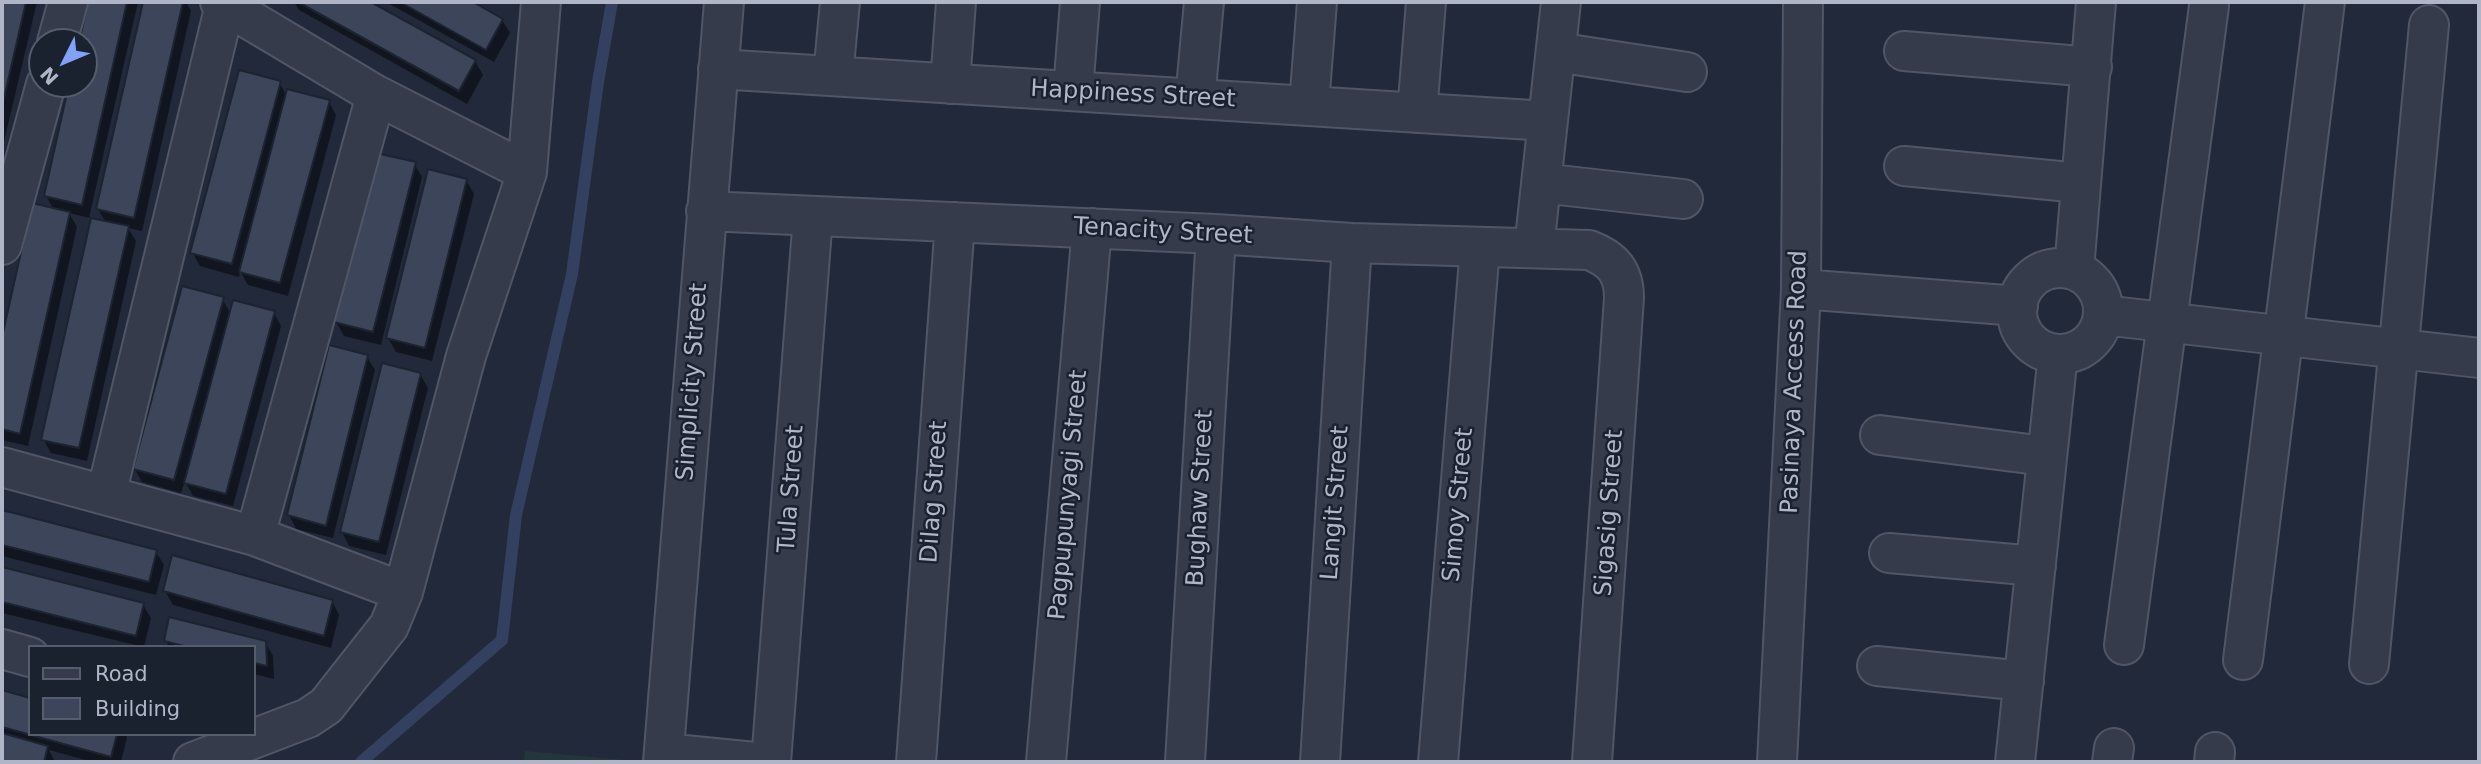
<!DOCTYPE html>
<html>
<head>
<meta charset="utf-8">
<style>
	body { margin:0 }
	#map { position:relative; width:2481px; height:764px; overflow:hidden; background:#21293a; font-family:"DejaVu Sans",sans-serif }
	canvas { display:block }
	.frame { position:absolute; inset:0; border:4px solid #b0b6c7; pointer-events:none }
	.legend { position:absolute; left:28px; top:645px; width:228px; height:91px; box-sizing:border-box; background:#1a212f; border:2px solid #565d6c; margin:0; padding:9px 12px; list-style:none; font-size:21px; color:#b0b6c7 }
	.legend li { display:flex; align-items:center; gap:14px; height:35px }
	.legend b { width:35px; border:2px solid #565d6c }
	.north { position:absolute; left:28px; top:28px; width:70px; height:70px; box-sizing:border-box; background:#1a212f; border:2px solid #565d6c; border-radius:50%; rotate:227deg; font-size:19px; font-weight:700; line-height:28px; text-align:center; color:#b0b6c7 }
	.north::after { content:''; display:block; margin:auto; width:24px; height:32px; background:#82a2f9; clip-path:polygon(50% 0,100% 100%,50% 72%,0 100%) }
</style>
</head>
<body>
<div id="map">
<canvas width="2481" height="764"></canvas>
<div class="frame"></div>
<ul class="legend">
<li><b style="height:9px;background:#353b4b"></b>Road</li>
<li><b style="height:19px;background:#3d455a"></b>Building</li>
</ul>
<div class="north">N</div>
</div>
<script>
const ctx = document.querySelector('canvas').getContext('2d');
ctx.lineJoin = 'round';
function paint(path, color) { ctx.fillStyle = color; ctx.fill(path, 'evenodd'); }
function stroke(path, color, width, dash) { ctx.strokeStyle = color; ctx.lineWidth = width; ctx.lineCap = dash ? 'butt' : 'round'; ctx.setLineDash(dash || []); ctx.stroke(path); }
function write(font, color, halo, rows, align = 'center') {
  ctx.font = font + ' "DejaVu Sans",sans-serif'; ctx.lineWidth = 5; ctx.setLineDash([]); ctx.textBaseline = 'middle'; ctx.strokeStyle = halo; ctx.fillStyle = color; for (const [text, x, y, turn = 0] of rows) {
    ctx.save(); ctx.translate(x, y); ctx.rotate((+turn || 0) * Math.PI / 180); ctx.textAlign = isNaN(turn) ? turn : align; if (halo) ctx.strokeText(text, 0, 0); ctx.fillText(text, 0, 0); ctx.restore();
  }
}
paint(new Path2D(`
	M525,751L625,760V762H524Z`), '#23363b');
paint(new Path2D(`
	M2,2H37L2,150Z
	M89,2H138L89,218L69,213L77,227L28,446L2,440V345L34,205L54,210L46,196L71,84H84V42H80Z
	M145,2H186L191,11L142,231L128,228L136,241L87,461L51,453L43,439L106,223L98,209Z
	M294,2H368L475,61L483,75L467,104L299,10Z
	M386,2H470L502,20L510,33L494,62Z
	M279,82L287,96L329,102L336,115L288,296L248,285L240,271L239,277L200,266L192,252Z
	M414,164L422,177L381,345L344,336L336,322Z
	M466,180L474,194L432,361L396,352L388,338Z
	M222,299L231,314L274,313L281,326L233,506L193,496L185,481L181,493L142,482L134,468Z
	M367,357L375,370L333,538L296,529L289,515Z
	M420,374L428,388L386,555L349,546L342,532Z
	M2,512L156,552L164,565L156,595L2,556Z
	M2,569L143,605L151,618L144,647L2,613Z
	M165,591L332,601L339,615L331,648L173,605Z
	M166,641L265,642L273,656L274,679L254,674V647H169Z
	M2,692L30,700V734H125L127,738L121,762H93L49,750L55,762H2Z`), '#0007');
stroke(new Path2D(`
	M361,762L502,640L516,515L572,274L598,82L612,2`), '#334060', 12);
const building = new Path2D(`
	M2,2H26L2,107Z
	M88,2H127L82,205L44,196L69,84H84V42H79Z
	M143,2H183L134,218L96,209Z
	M298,2H371L476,60L459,91Z
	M400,2H473L503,19L486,50Z
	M239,70L281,81L232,264L190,253Z
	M287,89L330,100L280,283L239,272Z
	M376,153L416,162L373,332L334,322Z
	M428,169L467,179L425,348L386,338Z
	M32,203L70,212L20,434L2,429V337Z
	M91,218L129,226L79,448L41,440Z
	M182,286L224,297L174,480L133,469Z
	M233,300L275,311L226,494L184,483Z
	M329,345L368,355L326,526L287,515Z
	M382,363L421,373L379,542L340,532Z
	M2,510L157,550L149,582L2,545Z
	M172,555L333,600L324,636L163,591Z
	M2,567L144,603L136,636L2,602Z
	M169,617L266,641L267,666L254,663V647H188L164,641Z
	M2,690L30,698V734H117L111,757L2,727Z
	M2,733L48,746L44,762H2Z`);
paint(building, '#3d455a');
stroke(building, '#1c2331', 2);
const minor = new Path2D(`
	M220,2L376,95L527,172
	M57,42L68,2
	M1904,51L2092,67
	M1556,52L1687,72
	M718,69L1548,121
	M833,76L840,2
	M950,84L956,2
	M1073,91L1080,2
	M1195,99L1204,2
	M1309,105L1317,2
	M1417,113L1426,2
	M1904,166L2080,183
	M1541,183L1683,199
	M706,211L1216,234L1352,243L1589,250C1613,259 1624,272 1624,298L1592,762
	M2,245L46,84
	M1534,248L1561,2
	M2017 311a43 43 0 1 1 86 0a43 43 0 1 1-86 0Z
	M2074,270L2096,2
	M1801,289L2018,306
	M2103,315L2479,358
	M1880,435L2045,456
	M2,467L255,536L403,592L466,356L527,172L541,2
	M106,495L225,5
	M255,536L376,95
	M1889,553L2036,566
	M2124,645L2209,6
	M2,649L30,657
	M2243,660L2325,2
	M2369,664L2429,25
	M1877,666L2024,681
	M664,753L755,762
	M193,762L308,718L326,706L389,626L403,592
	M663,762L724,2
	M771,762L813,216
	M916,762L955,222
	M1046,762L1092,228
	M1185,762L1216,234
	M1320,762L1352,243
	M1438,762L1480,247
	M1777,762L1801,289L1803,2
	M2015,762L2058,354
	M2112,762L2114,748
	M2214,762L2215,752`);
stroke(minor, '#505665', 42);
stroke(minor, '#353b4b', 38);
write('24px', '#b0b6c7', '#1a212f', [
	["Happiness Street",1133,95,3],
	["Tenacity Street",1163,232,3],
	["Simplicity Street",693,382,-86],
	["Pasinaya Access Road",1795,382,-88],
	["Tula Street",792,489,-86],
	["Dilag Street",935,492,-86],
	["Pagpupunyagi Street",1069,495,-85],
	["Bughaw Street",1201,498,-87],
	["Langit Street",1336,503,-86],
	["Simoy Street",1459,505,-85],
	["Sigasig Street",1610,513,-86]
]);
</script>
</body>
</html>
